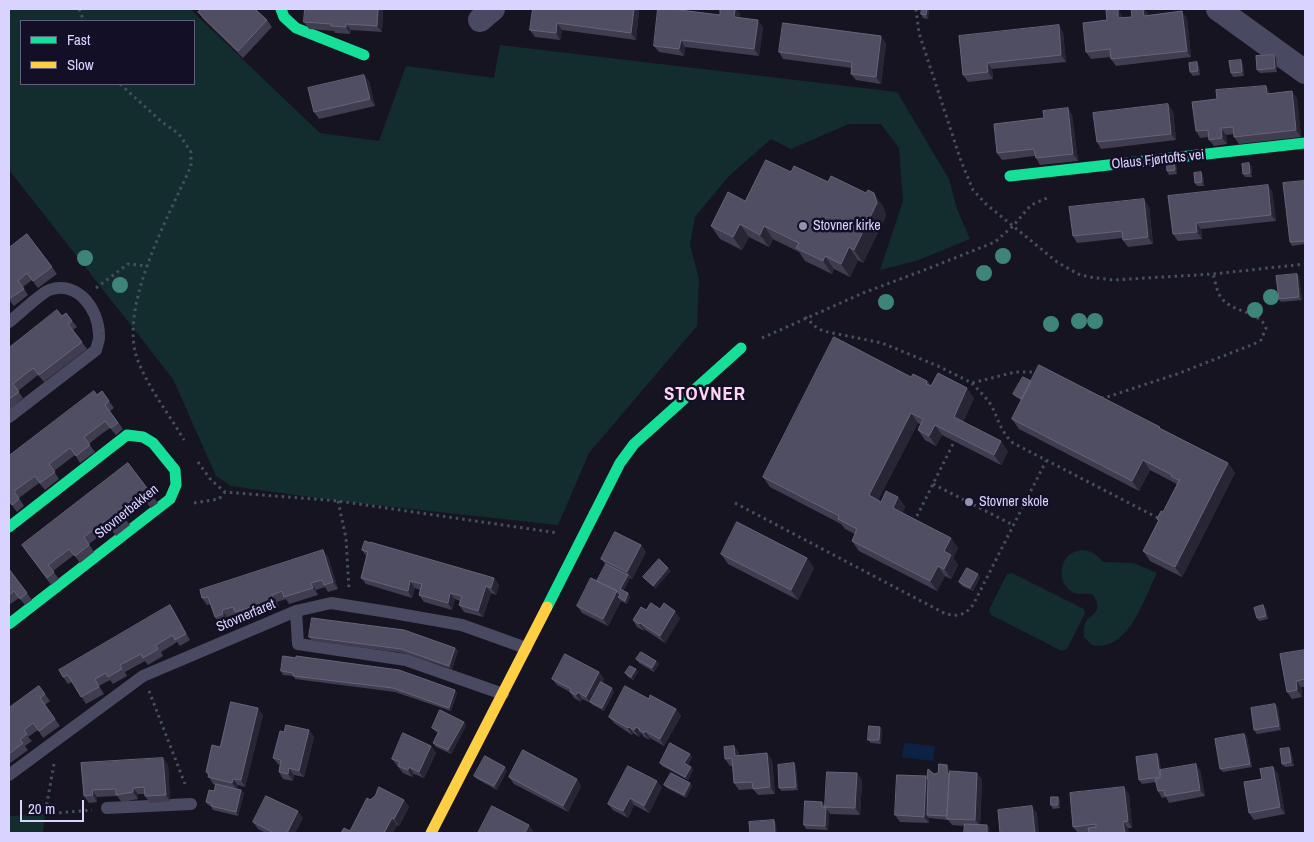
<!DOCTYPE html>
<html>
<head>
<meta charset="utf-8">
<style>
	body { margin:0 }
	#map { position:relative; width:1314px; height:842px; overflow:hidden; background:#161421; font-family:"Archivo Narrow",sans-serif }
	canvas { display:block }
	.frame { position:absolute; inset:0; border:10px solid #d9d4ff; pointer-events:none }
	.legend { position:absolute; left:20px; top:20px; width:175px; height:65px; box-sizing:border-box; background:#130f26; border:1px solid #625e7d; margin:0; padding:6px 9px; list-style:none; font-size:15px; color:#d9d4ff }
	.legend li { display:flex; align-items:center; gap:10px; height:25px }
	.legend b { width:25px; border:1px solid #625e7d }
	.scale { position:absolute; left:20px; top:800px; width:64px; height:22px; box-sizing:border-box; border:2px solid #d9d4ff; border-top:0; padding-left:6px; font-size:15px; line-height:18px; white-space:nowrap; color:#d9d4ff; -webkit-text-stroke:4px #130f26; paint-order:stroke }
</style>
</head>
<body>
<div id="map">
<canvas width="1314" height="842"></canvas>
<div class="frame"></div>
<ul class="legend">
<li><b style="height:6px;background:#16e098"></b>Fast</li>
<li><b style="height:6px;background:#ffcf43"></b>Slow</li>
</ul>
<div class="scale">20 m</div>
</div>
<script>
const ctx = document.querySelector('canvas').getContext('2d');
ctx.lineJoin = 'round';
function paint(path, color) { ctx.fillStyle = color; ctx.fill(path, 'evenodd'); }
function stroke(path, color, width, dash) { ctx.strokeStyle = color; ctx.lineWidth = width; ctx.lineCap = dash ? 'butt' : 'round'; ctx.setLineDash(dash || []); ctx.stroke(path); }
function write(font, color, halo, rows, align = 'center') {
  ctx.font = font + ' "Archivo Narrow",sans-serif'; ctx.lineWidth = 5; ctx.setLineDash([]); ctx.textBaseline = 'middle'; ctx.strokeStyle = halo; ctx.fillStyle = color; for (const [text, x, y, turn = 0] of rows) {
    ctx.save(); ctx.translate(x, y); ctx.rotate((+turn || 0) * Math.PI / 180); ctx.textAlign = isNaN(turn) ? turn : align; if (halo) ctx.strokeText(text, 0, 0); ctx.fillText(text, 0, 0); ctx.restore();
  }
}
paint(new Path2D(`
	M9,9H190L320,133L379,141L406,66L494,78L500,45L897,92L949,179L957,209L970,239L916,261L880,270L903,201L899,148L881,124H849L791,149L771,139L729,176L695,217L690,245L699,279L697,326L589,453L558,525L338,501L231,486L216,476L173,379L9,170ZM21,21H194V84H21Z
	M1080,550C1091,550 1097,554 1103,562L1134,563L1157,573C1144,599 1128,653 1092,645L1084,637C1084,632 1083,626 1086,622C1091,614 1099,614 1097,603C1096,600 1095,596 1091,594C1086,593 1080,595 1075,593C1062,588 1058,572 1065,560C1068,554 1074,552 1080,550Z
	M1012,573L1084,609L1085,613L1067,649L1062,651L991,615L989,610L1007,574Z
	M45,814L43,833H9V816Z`), '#132c2d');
paint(new Path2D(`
	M904,743L935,746L933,761L902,757Z`), '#0d2144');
stroke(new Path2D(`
	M79,9L84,21
	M916,9L919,33L961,161L973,190L986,204L1057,262L1078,274L1089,277L1113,280L1213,274L1305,264
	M120,84L162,122L179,134L191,152V166C169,216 117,308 138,361C149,389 169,414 184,440
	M96,288L128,264L148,266
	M805,317L816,327L823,331L882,343L938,366L972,383L1015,372H1039
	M762,338L863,293L927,269L995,242L1013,226L1031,205L1047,198
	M972,383C978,390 986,397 991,405C999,420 1000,431 1013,443L1160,519
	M1101,398L1107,397L1177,374L1254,344L1261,340L1266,328C1259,309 1229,314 1219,294C1216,288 1215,280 1213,274
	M198,462L211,480L225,492L338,501L558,533
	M933,484L1013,525
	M338,501L346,538L349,590
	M194,503L219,499L225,492
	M735,503L942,612C955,618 966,616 974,603L1046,461
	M914,522L953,444
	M149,691L185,784
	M54,764L45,814L92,810`), '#44505f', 3, [2.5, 4]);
stroke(new Path2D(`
	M9,322C17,316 41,293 49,290C77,280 98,308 99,334C100,339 97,345 96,350L9,417
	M296,611L298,644L406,660L503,694
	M9,775L143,676L296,611L331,603L388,612L462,625L526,648
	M107,808L191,804`), '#4a4962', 12);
stroke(new Path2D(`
	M1218,9L1305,72
	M480,20L493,9`), '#4a4962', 24);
stroke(new Path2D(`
	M281,9L284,17L296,28L364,55
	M1010,176L1305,143
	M9,527L127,435L143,437L153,443L175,470L176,485L170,499L9,624
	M547,607L620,463L634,444L741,348`), '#16e098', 11);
stroke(new Path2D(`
	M431,833L547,607`), '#ffcf43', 11);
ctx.fillStyle = '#3e8478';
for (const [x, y] of [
	[1003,256],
	[85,258],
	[984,273],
	[120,285],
	[1271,297],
	[886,302],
	[1255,310],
	[1079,321],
	[1095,321],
	[1051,324]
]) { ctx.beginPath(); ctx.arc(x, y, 8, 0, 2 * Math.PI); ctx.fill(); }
paint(new Path2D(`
	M383,9L382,32L351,30L350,34L335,33L334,31L309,29L304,22Z
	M533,9H638L639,11L636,40L562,30L560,40L535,37L530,30Z
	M735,9H736L740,14L739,17L763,27L759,56L685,47L684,56L659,52L654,46L720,15Z
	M922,9H929L928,19L923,18L921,14Z
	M198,12L267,20L272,27L243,58L203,19Z
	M1148,13V15L1187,18L1191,57L1116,66L1111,59V57L1091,59L1086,52L1107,20L1122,16L1123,18L1132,17Z
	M1063,32L1066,62L992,69L993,79L968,82L963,75L959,36Z
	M886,43L881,84L856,80L851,74L852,68L783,59L779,52Z
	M1274,55L1276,58L1277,72L1260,73L1257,70Z
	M1243,63L1244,76L1233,77L1231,73Z
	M1199,66L1200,75L1193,76L1190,72Z
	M369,81L375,106L319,119L314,112Z
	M1266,86L1270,93L1297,98L1301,137L1239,144L1234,137V134L1226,135L1227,144L1214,146L1209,140L1208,137L1200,138L1196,131L1217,99Z
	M1068,108L1072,115L1078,161L1040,165L1036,158L1035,156L1002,160L997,153L1044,118Z
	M1173,111L1176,140L1101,149L1097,142Z
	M1176,163L1177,174L1169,175L1167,171Z
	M1252,167V177H1245L1243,174Z
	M791,172L828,182L883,206L886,216L863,263L858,260L850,277L834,269L832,274L805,261L799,252L773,239L769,247L749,237L742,250L720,239L711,226L745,201Z
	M1201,172L1203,175L1204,186H1197L1195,183Z
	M1305,183V244L1292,246L1290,242Z
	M1272,191L1276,221L1201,229L1202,239L1178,241L1173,234L1168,196Z
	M1149,206L1153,244L1128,247L1123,240V238L1077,243L1073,236Z
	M9,248L52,267L57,274L38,288L32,280L23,287L28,295L14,306L9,300Z
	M1297,274L1299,277L1302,300L1281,302L1279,299Z
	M66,313L77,327L73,330L87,349L44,382L38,375L18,391L23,398L9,410V348L62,316Z
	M911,377L927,381L931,386L974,398L963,422L1008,451L1001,465L942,435L936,446L925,440L918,430L921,425L918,423L878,500L881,502L898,497L905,507L902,513L958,548L953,558L958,565L951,579L945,576L937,591L859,551L852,541L855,534L845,529L841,524L770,487L763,477Z
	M1031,381L1162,429L1228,463L1235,473L1182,577L1150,561L1143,551L1158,521L1157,519L1163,512L1177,485L1175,483L1150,470L1139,491L1019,429L1012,419L1021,400L1016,397L1013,394Z
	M102,391L114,408L110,411L123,429L116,435L110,428L100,435L89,444L95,452L80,463L75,455L54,471L59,479L45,490L39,483L19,498L24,506L17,512L9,501V456Z
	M128,463L158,503L151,508L145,501L124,517L130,525L116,536L110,528L89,544L94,552L80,563L74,555L53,571L59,579L51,585L22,545Z
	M641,545L646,552L632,579L630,578L623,591L628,593L630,597L627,604L621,601L608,626L582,613L577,606L597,581L606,565L601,559Z
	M323,550L328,557L338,589L328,592L325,587L316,590L318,595L289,604L286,599L277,602L279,607L240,619L236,614L227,617L228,621L219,624L215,617L211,604L207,605L202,598Z
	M362,550L494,578L499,585L496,595L491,593L483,617L464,612L459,605L460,601L455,599L452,610L424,602L419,595L420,590L415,588L412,598L366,584L361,578L366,556Z
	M721,554L807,558L814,568L798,600L728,564Z
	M9,569L32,600L25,605L19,598L9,605Z
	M980,577L973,591L962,586L959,582Z
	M170,605L175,612L190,640L180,646L177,642L171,646L161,652L163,656L148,665L145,661L125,672L127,676L113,684L110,680L99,686L104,694L86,704L72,682L68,684L63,677Z
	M1263,605L1266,609L1268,619L1259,621L1257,618Z
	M660,609L680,618L665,643L644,629V631L637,627L633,620L646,610Z
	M309,637L455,648L458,651L452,669L403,653L312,641Z
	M1305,650V687H1301L1302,697L1292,699L1287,692Z
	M636,659L656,661L659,664L654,672L639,663Z
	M636,669L638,672L633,680L628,677L625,673Z
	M281,671L455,690L457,693L451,711L395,692L295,679L294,676L283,675Z
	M599,672L604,679L602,683L614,692L604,711L593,705L591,703L582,699L581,702L574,698L570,692L557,685L552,679Z
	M39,686L50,701L45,705L60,726L43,738L38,730L28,737L32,741L25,746L28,750L9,764V708Z
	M649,699L676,709L681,716L664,746L650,738L649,740L644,737L641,733L639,737L633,733L632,735L614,723L609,717Z
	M1275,704L1278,708L1281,730L1257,734L1254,730Z
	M263,715L245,787L238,785L237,789L241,790L244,793L238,816L213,810L211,806L208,805L206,802L214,791L216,785L213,784L206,772L220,747Z
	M464,722L466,726L451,754L436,747L433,743L438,733L435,731L432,728Z
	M309,730L314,737L304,777L294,775L293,781L283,779L279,772L280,765L278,764L273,758L284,732Z
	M882,730L881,744L871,743L868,740Z
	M1244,734L1247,737L1252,767L1223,772L1220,769Z
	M431,746L436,753L424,778L414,774L412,777L403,773L392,759Z
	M734,746L739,753V756L772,760L775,794L758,795L753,789L739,790L734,783L732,766H730L725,759Z
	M1289,748L1291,751L1294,766L1285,767L1282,764Z
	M692,757L688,765L691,767L693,770L688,780L662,766L660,763Z
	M1159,757L1161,770H1200L1205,796L1169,803L1166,797L1162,798L1158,791L1156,782L1142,784L1139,780Z
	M81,763L168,764L170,801L150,803L145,796V794H138V799L128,801H121L117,796L97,797V802L89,803L84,796Z
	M794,763L796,767L798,790L782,791L779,788Z
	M947,765L949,769L950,773L982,779L980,825L990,828L952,825L948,820L929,818V823L900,822L895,815L927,777L934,774L938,773Z
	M1273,767L1278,774L1285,814L1254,820L1249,813Z
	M507,770L497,790L477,779L474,776Z
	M509,777L577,779L581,786L568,812L514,784Z
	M862,780L860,815L830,814L829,812L828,830L806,829L804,825L822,802L824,805V807H825Z
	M690,783L692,786L686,798L667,788L664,785Z
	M662,787L649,813L634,805L628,818L613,810L608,804Z
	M1129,794L1132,828L1078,833L1073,827Z
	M1058,797L1060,800V808L1053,809L1051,805Z
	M370,800H404L409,807L399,826L397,825L393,833H341L350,831Z
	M303,818L295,833H266L258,829L253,822Z`), '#403d50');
paint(new Path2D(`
	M378,9H383L382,32L377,26Z
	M634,9H638L639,11L636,40L631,33Z
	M735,9H736L740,14L738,24L734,17Z
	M927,9H929L928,19L926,15Z
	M1118,9L1122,16L1123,25L1118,18Z
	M1143,9H1144L1148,13V23L1144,16Z
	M1182,11L1187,18L1191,57L1187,51Z
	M758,20L763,27L759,56L754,49Z
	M557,23L562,30L560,40L556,33Z
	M346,24L351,30L350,34L346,27Z
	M1059,25L1063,32L1066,62L1061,55Z
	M881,36L886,43L881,84L876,77Z
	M681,40L685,47L684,56L679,49Z
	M1274,55L1276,58L1277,72L1275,68Z
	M1241,60L1243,63L1244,76L1242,72Z
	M1197,62L1199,66L1200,75L1198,71Z
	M987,63L992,69L993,79L988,72Z
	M364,75L369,81L375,106L370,99Z
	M1266,86L1270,92L1271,100L1267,94Z
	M1292,91L1297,98L1301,137L1296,130Z
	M1168,104L1173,111L1176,140L1171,134Z
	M1068,108L1072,115L1078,161L1073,154Z
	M1221,128L1226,135L1227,144L1222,138Z
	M1174,160L1176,163L1177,174L1175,170Z
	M1249,163L1252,167V177L1250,173Z
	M1201,172L1203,175L1204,186L1202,182Z
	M1268,185L1272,191L1276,221L1271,215Z
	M874,193L883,206L886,216L863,263L854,250Z
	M1144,199L1149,206L1153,244L1148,237Z
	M1196,223L1201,229L1202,239L1197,232Z
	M740,224L749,237L742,250L733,237Z
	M764,226L773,239L769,247L760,235Z
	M849,247L858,260L850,277L841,264Z
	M825,256L834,269L832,274L823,261Z
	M1297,274L1299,277L1302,300L1299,297Z
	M967,388L974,398L961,427L954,417Z
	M911,413L918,423L876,505L869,495Z
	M935,425L942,435L936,446L929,436Z
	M1001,441L1008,451L1001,465L994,455Z
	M1143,460L1150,470L1139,491L1132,481Z
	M1228,463L1235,473L1182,577L1175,567Z
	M898,497L905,507L900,518L893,508Z
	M951,538L958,548L953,558L958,565L951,579L944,569V551Z
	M641,545L646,552L632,579L627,572Z
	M323,550L328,557L338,589L333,582Z
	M807,558L814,568L798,600L791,590Z
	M938,566L945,576L937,591L930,581Z
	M668,568L671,571L655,589L653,586Z
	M978,574L980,577L973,591L970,588Z
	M628,575L630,578L622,593L620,589Z
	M494,578L499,585L496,595L491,588Z
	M410,581L415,588L412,598L408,591Z
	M311,583L316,590L318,595L313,588Z
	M486,586L491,593L483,617L478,611Z
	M617,591L622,598L618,597L621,601L608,626L603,619Z
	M450,593L455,599L452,610L448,603Z
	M628,593L630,597L627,604L625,601Z
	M272,595L277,602L279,607L274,600Z
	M170,605L175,612L190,640L186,634Z
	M1263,605L1266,609L1268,619L1266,616Z
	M222,610L227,617L228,621L223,614Z
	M675,611L680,618L665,643L660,636Z
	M640,623L644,629V631L639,624Z
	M455,648L458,651L452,669L449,666Z
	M656,661L659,664L654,672L652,668Z
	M636,669L638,672L633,680L631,677Z
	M599,672L604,679L591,703L586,697Z
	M1296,681L1301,687L1302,697L1297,690Z
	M612,688L614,692L604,711L602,708Z
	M455,690L457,693L451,711L449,708Z
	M578,692L582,699L581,702L576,695Z
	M1275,704L1278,708L1281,730L1279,726Z
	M258,708L263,715L245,787L241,780Z
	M676,709L681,716L664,746L660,739Z
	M464,722L466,726L451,754L448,750Z
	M629,727L633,733L632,735L628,728Z
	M636,727L641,733L639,737L634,730Z
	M880,727L882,730L881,744L879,740Z
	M309,730L314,737L304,777L299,771Z
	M645,731L650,738L649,740L644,733Z
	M1244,734L1247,737L1252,767L1250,764Z
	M431,746L436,753L424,778L419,772Z
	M734,746L739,753V763L735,756Z
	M1289,748L1291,751L1294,766L1291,762Z
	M767,753L772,760L775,794L770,787Z
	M690,754L692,757L687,767L684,763Z
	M1157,754L1159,757L1163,780L1160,777Z
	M163,758L168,764L170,801L166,795Z
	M794,763L796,767L798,790L796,787Z
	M1196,764L1200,770L1205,796L1200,790Z
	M947,765L949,769L950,776L947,773Z
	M409,767L414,774L412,777L408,770Z
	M505,767L507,770L497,790L494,786Z
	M691,767L693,770L688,780L685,777Z
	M1273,767L1278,774L1285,814L1280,807Z
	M289,768L294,775L293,781L288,774Z
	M857,773L862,780L860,815L855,808Z
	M977,773L982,779L980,826L975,820Z
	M926,776L931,783L927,815L929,818V823L924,817Z
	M233,779L238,785L237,790L232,783Z
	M577,779L581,786L568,812L563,806Z
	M657,781L662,787L649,813L644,806Z
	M690,783L692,786L686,798L684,795Z
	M1124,787L1129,794L1132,828L1128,821Z
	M133,788L138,794V799L133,792Z
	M92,790L97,797V802L93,795Z
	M241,790L244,793L238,816L236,812Z
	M1058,797L1060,800V808L1058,805Z
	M630,798L634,805L628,818L623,811Z
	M404,800L409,807L399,826L394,819Z
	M1032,806L1037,813L1039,833H1035Z
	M826,808L829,812L828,830L825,826Z
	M298,811L303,818L295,833H287Z
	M392,818L397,825L393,833H384Z
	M774,820L776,823L777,833H775Z
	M1123,822L1128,828L1129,833H1125Z
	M529,825L534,832L533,833H525Z
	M987,825L990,828L989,833H987Z`), '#282635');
const building = new Path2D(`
	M202,9H255L267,20L238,51L198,12Z
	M305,9H378L377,26L346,24V27L331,26V24L304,22Z
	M533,9H634L631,33L557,23L556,33L530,30Z
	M658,9H672L720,15V9H735L734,17L758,20L754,49L681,40L679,49L654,46Z
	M922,9H927L926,15L921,14Z
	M1118,9V18L1132,17L1131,9H1143L1144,16L1182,11L1187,51L1111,59L1110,49L1086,52L1083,23L1107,20L1106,11Z
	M783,23L881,36L876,77L851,74L852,62L779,52Z
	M1059,25L1061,55L987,63L988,72L963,75L959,36Z
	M1274,55L1275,68L1257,70L1256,56Z
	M1241,60L1242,72L1231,73L1229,61Z
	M1197,62L1198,71L1190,72L1189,63Z
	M364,75L370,99L314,112L308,88Z
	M1266,86L1267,94L1292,91L1296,130L1234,137L1233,127L1221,128L1222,138L1209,140L1208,130L1196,131L1192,102L1217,99L1216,90Z
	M1168,104L1171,134L1097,142L1093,113Z
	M1068,108L1073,154L1036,158L1034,149L997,153L994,124L1044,118L1043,111Z
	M766,160L791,172L794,166L828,182L831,176L866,193L868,190L874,193L877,203L854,250L849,247L841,264L825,256L823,261L796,248L799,243L764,226L760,235L740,224L733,237L711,226L728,192L745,201Z
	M1174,160L1175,170L1167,171L1166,161Z
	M1249,163L1250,173L1243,174L1242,164Z
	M1201,172L1202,182L1195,183L1194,173Z
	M1304,181L1305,192V241L1290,242L1283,183Z
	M1268,185L1271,215L1196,223L1197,232L1173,234L1168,196Z
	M1144,199L1148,237L1123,240L1122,231L1073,236L1069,207Z
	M27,234L52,267L33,281L27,273L18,281L24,289L9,299V248Z
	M1297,274L1299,297L1279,299L1276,276Z
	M57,310L62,316L66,313L72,321L68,324L82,342L39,375L33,368L13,384L19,392L9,399V348Z
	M834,337L911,377L913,374L927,381L926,384L931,386L938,373L967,388L954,417L1001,441L994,455L935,425L929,436L918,430L923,419L911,413L869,495L881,502L886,491L898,497L893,508L951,538L944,551L951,555L944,569L938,566L930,581L852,541L857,529L838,519L839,516L763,477Z
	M1039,365L1160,427L1159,428L1228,463L1175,567L1143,551L1159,520L1157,519L1161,511L1163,512L1180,479L1178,480L1171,476L1172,475L1143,460L1132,481L1012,419Z
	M1023,377L1031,381L1022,399L1013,394Z
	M94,391L97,395L102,391L109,401L105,405L118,423L111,428L105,421L95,429L84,437L90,445L76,456L70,448L49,464L55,472L40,483L35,476L14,491L19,499L12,505L9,501V456Z
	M128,463L153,496L146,501L140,494L119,510L125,518L111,529L105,521L84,537L89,545L75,556L69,549L48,565L54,572L47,578L22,545Z
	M737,522L807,558L791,590L721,554Z
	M615,532L641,545L627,572L601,559Z
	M365,541L370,543V542L494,578L491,588L486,586L478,611L459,605L462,596L450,593L448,603L419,595L422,584L410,581L408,591L361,578L368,552L362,550Z
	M323,550L333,582L324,585L322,580L311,583L313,588L284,597L282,591L272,595L274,600L235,612L233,607L222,610L223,614L215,617L208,597L202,598L200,590Z
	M659,559L668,568L653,586L643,577Z
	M606,564L628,575L620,589L628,593L625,601L618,597L620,595L617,591L597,581Z
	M967,568L978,574L970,588L959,582Z
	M9,569L27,593L20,599L14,591L9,595Z
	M591,578L617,591L603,619L577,606Z
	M651,603L660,609L664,603L675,611L660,636L640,623L639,624L633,620L641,607L646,610Z
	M170,605L186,634L175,640L173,635L166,639L156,645L158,649L143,658L141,654L120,665L122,669L108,677L106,673L95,679L99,687L81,697L68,675L63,677L59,670Z
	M1263,605L1266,616L1257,618L1254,608Z
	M312,618L404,630L455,648L449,666L401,649L309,637Z
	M1305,650V679L1296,681L1297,690L1287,692L1280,654Z
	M641,652L656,661L652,668L636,659Z
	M565,654L599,672L586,697L578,692L576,695L570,692L571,689L552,679Z
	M283,656L296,658V656L399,670L455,690L449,708L393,688L293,676V673L281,671Z
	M630,666L636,669L631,677L625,673Z
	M601,682L612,688L602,708L590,702Z
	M39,686L45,694L40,698L55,719L39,731L33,723L24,730L27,734L20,740L23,743L9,754V708Z
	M625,686L649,699L650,695L676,709L660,739L645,731L644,733L639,730L640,729L636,727L634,730L629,727L628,728L609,717Z
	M231,702L258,708L241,780L233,779L232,783L208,777L209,773L206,772L212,745L220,747Z
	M1275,704L1279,726L1254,730L1251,708Z
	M440,710L464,722L448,750L433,743L439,731L432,728Z
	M286,725L309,730L299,771L289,768L288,774L279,772L281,760L273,758L280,731L284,732Z
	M869,726L880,727L879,740H868Z
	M403,733L431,746L419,772L409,767L408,770L398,766L400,762L392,759Z
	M1244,734L1250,764L1220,769L1215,739Z
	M670,743L690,754L684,763L691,767L685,777L660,763Z
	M734,746L735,756L767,753L770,787L753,789L752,782L734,783L732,758L725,759L724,747Z
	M1289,748L1291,762L1282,764L1280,749Z
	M523,750L577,779L563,806L509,777Z
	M1157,754L1160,777L1139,780L1136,757Z
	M485,756L505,767L494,786L474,776Z
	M163,758L166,795L145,796L144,787L133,788V792L116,795V789L92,790L93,795L84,796L81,763Z
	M794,763L796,787L779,788L778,765Z
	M939,764L947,765V773L949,774L947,816L927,815L928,780L927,777L928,769L934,774L938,773Z
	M1196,764L1200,790L1165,796L1164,790L1158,791L1155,779L1161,778L1160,770Z
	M628,766L657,781L644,806L630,798L623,811L608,804Z
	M1273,767L1280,807L1249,813L1244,782L1262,779L1260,769Z
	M950,771L977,773L975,820L947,819Z
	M827,772L857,773L855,808L825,807Z
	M671,773L690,783L684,795L664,785Z
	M897,775L926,776L924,817L895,815Z
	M216,784L241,790L236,812L211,806V803L206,802L209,790L214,791Z
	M379,787L404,800L394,819L392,818L384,833H341L344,828L350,831L367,798L370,800L375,796Z
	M1124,787L1128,821L1123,822L1125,833H1089L1088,828L1096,827V824L1073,827L1070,793Z
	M266,796L298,811L287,833H274L253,822Z
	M1051,797H1058V805H1051Z
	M805,801L822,802L821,807H826L825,826L804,825Z
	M492,806L529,825L525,833H478Z
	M1032,806L1035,833H1000L998,810Z
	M774,820L775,833H750L749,822Z
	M965,824L987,825V833H964Z`);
paint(building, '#504e63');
stroke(building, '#66637b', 1);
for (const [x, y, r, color] of [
	[803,226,5,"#9591b1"],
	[969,502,5,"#9591b1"]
]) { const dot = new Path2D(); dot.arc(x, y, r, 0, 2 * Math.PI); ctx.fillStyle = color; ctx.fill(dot); stroke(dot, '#130f26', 2); }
write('14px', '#d9d4ff', '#130f26', [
	["Olaus Fjørtofts vei",1158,160,-6],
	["Stovnerbakken",127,512,-39],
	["Stovnerfaret",246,616,-23]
]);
write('14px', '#d9d4ff', '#130f26', [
	["Stovner kirke",813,226],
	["Stovner skole",979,502]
], 'left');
ctx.letterSpacing = '1px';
write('bold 19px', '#ffd6f0', '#130f26', [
	["STOVNER",705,395]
]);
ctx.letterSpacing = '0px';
</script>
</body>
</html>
